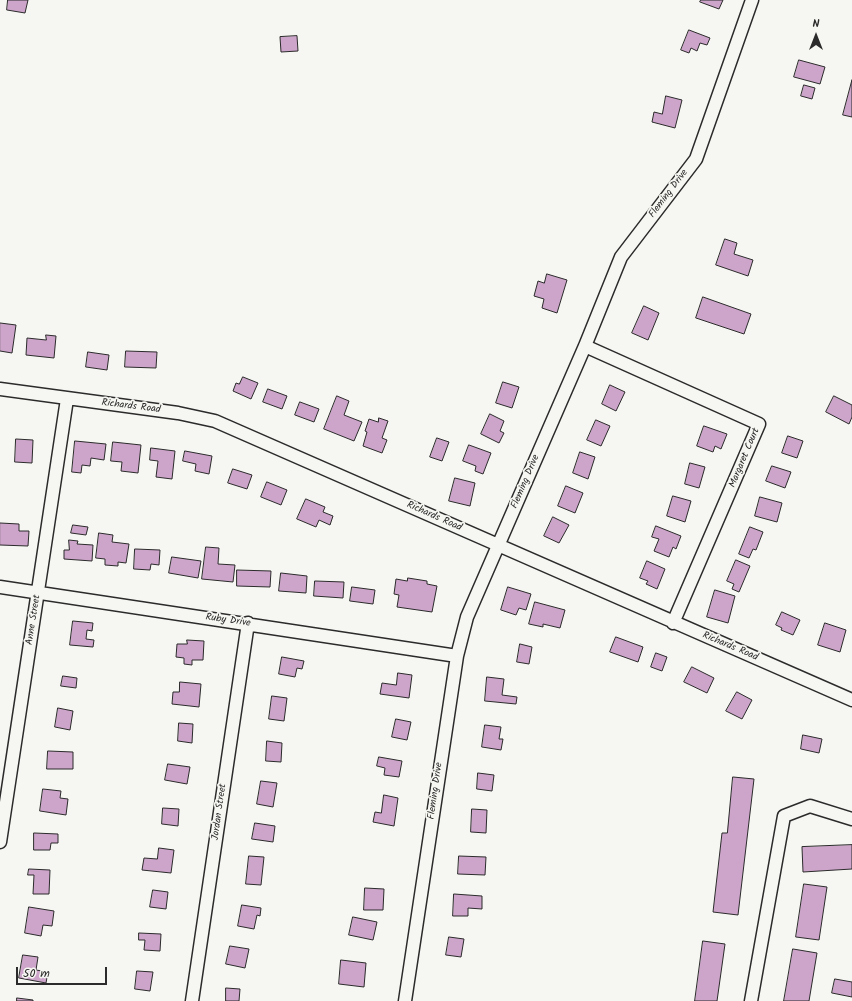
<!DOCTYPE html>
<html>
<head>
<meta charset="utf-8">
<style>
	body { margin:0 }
	#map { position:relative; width:852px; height:1001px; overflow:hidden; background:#f6f6f2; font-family:Kalam,sans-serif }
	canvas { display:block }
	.north { position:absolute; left:796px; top:16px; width:40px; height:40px; -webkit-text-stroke:3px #f6f6f2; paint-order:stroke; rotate:0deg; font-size:11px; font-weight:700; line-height:16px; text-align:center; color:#2b2b2b }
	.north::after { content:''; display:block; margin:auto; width:14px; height:18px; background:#2b2b2b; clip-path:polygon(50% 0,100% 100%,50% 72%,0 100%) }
	.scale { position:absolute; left:16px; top:967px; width:91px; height:18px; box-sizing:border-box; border:2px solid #2b2b2b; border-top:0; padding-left:5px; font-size:12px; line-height:14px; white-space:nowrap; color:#2b2b2b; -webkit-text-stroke:3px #f6f6f2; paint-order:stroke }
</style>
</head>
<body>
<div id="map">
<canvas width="852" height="1001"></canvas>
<div class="north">N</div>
<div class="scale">50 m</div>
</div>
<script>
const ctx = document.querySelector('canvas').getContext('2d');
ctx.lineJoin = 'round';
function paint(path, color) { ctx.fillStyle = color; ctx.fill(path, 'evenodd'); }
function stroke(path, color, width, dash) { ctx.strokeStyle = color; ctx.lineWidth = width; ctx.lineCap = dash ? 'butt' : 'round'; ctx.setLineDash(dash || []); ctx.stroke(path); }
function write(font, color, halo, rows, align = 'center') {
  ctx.font = font + ' Kalam,sans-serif'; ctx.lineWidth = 3.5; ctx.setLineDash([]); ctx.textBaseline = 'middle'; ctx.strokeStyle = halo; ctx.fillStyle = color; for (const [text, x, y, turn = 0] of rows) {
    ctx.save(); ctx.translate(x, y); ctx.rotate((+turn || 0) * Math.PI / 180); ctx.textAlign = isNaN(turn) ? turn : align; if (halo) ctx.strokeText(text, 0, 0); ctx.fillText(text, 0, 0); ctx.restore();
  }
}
const building = new Path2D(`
	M8,0H28L25,13L7,10Z
	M701,0H723L719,9L700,2Z
	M689,30L710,38L707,45L700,43L697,51L691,48L689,53L681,50Z
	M297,36L298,51L281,52L280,37Z
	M799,60L825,67L820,84L794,77Z
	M852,80V117L843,115Z
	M804,85L815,88L812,99L801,96Z
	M666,96L682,100L675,128L652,122L654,112L662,114Z
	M725,239L737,243L734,254L753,260L748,276L716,265Z
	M547,274L567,280L557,313L542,308L544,299L534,296L538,281L544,283Z
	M703,297L751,314L744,334L696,318Z
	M644,306L659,313L648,340L632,333Z
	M0,323L16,325L12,353L0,351Z
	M46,335L56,336L54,358L26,355L27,338L46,340Z
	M126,351L157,352L156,368L125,367Z
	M88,352L109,355L107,370L86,367Z
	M243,377L258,383L251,399L233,391L236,383L239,384Z
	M503,382L519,387L512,408L496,403Z
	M610,385L625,392L616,411L602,404Z
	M268,389L287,396L282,409L263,402Z
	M337,396L349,401L344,415L362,422L354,441L324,429Z
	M834,396L852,405V417L849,424L826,412Z
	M300,402L319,409L314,422L295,415Z
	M490,414L504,421L500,431L504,433L499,443L481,434Z
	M379,418L388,421L382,438L387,440L382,453L363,446L367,432L365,431L369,419L378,422Z
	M596,420L610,426L601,446L587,440Z
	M704,426L727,434L721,449L715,446L713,452L697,446Z
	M788,436L803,441L797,458L782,453Z
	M437,438L449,442L442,461L430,457Z
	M16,439L33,440L32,463L15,462Z
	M75,441L106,444L104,460L91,458L90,466L82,465L81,473L72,472Z
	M113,442L141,445L138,473L121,471L122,462L111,461Z
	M469,445L491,453L483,474L475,471L476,466L463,461Z
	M151,448L175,451L172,479L156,477L158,461L150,460Z
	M185,451L212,456L209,474L195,471L196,464L183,461Z
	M580,452L595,457L588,479L573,473Z
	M690,463L705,467L699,488L685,484Z
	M772,466L791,472L785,488L766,481Z
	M233,469L252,475L247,489L228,483Z
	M455,478L475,483L470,506L449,501Z
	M267,482L287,490L281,505L261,497Z
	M566,486L583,493L575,513L558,506Z
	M673,496L691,501L685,522L667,516Z
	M760,497L782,503L777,522L755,516Z
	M306,499L325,507L323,512L333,516L330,525L319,520L316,527L297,519Z
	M553,517L569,525L559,543L544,536Z
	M0,523L19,524V531H29L28,546L0,545Z
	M73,525L88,527L86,535L71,533Z
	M656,526L681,536L676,549L673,547L669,557L654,551L659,539L652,537Z
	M750,527L763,532L756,550L753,549L749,558L739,554Z
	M99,533L113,535L112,542L129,544L126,563L118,562V566L105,565V559L96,558Z
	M69,540L78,541L77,544L93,545L92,561L64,559V550H69Z
	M206,547L219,548L218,564L235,565L233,582L202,579Z
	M135,549L160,550L159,565L151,564L150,570L134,569Z
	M172,557L201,561L198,578L169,573Z
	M736,560L750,566L739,592L732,589L734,584L727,581Z
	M647,561L665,569L657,589L646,584L648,581L640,578Z
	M237,570L271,571L270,587L237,586Z
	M281,573L307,576L306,593L279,591Z
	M408,578L427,581V584L437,586L432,612L397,607L399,595L394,594L396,579L407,581Z
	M315,581L344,582L343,598L314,596Z
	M352,587L375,590L373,604L350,601Z
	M508,587L531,594L526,610L519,608L516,615L501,610Z
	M715,590L735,596L728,623L707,617Z
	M535,602L565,610L560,628L543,624V627L529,624Z
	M782,612L800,620L793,635L781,630L782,628L776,625Z
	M73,621L93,623L92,631L87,630L86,639L94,640L93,647L70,645Z
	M825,623L846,630L840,652L818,645Z
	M616,637L643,647L638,662L610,652Z
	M187,640L204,641L203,660H192V665L184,664V658L176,657L177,644H187Z
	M520,644L532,647L529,664L517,662Z
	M656,653L667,657L662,671L651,667Z
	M282,657L304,661L302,669L297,668L295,677L279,674Z
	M692,667L714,678L707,693L684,682Z
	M398,673L412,675L409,698L380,694L382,683L396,685Z
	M63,676L77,678L76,688L61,686Z
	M487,677L504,679L502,695L517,697L516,704L485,701Z
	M180,682L201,684L199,707L172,704L173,692H179Z
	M737,692L752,700L742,719L726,711Z
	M272,696L287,698L284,721L269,719Z
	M58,708L73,711L70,730L55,727Z
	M396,719L411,722L407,740L392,737Z
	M179,723L193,724L192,743L178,741Z
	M485,725L501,727L499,739H503L501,750L482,747Z
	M803,735L822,739L819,753L801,749Z
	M267,741L282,743L281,762L266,761Z
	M48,751L73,752V769H47Z
	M379,757L402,761L399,777L384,775L385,768L377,766Z
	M168,764L190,767L187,784L165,780Z
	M478,773L494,775L492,791L477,789Z
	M733,777L754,779L738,915L713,912L722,833H727Z
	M261,781L277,783L273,807L257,804Z
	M43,789L61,791L60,798L68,799L66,815L40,811Z
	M384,795L398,798L394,826L373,822L375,812L381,813Z
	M163,808L179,809L178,826L162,824Z
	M472,809L487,810L486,833L471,832Z
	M255,823L275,826L273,842L252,839Z
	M34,833L58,834V843H51L50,850H34Z
	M852,845V869L803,872L802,847Z
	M159,848L174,850L171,873L142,870L144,858L157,859Z
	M249,856L264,857L261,885L246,884Z
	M459,856L486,857L485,875L458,874Z
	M29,869L50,870L49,894H33L34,875H28Z
	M804,884L827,887L819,940L796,937Z
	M365,888L384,889L383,910H364Z
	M153,890L168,892L166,909L150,907Z
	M454,894L482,896V909L468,908V916H453Z
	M242,905L261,908L260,916L257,915L254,929L238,926Z
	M29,907L54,911L52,926L43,925L41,936L25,933Z
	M353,917L377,922L373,940L349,935Z
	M139,933L161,934L160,951L144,950L145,940H139Z
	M449,937L464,939L461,957L446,955Z
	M703,941L725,944L717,1001H695Z
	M230,946L249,949L245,968L226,964Z
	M793,949L817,953L809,1001H784Z
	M23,955L38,957L36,970L48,972L46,983L19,978Z
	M341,960L366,963L364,987L339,984Z
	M137,971L153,972L150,991L135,989Z
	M835,979L852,982V997L832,993Z
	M226,988L240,989L239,1001H226Z
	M17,998L33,1000V1001H17Z`);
paint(building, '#cda4ca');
stroke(building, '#2b2b2b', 1);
const minor = new Path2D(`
	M585,346L759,424L673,623
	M0,389L178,413L215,421L852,700
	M0,587L457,656
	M0,842L67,399
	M192,1001L248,623
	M405,1001L457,656L467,617L585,346L621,257L696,159L752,0
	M751,1001L784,816L810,806L852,819`);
stroke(minor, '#2b2b2b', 15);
stroke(minor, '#f6f6f2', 12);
write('10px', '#2b2b2b', '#f6f6f2', [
	["Fleming Drive",669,194,-53],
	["Richards Road",131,407,7],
	["Margaret Court",745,458,-67],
	["Fleming Drive",526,482,-67],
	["Richards Road",434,517,24],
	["Anne Street",34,620,-81],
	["Ruby Drive",228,621,8],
	["Richards Road",730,647,23],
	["Fleming Drive",436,791,-82],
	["Jordan Street",220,812,-82]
]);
</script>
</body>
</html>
